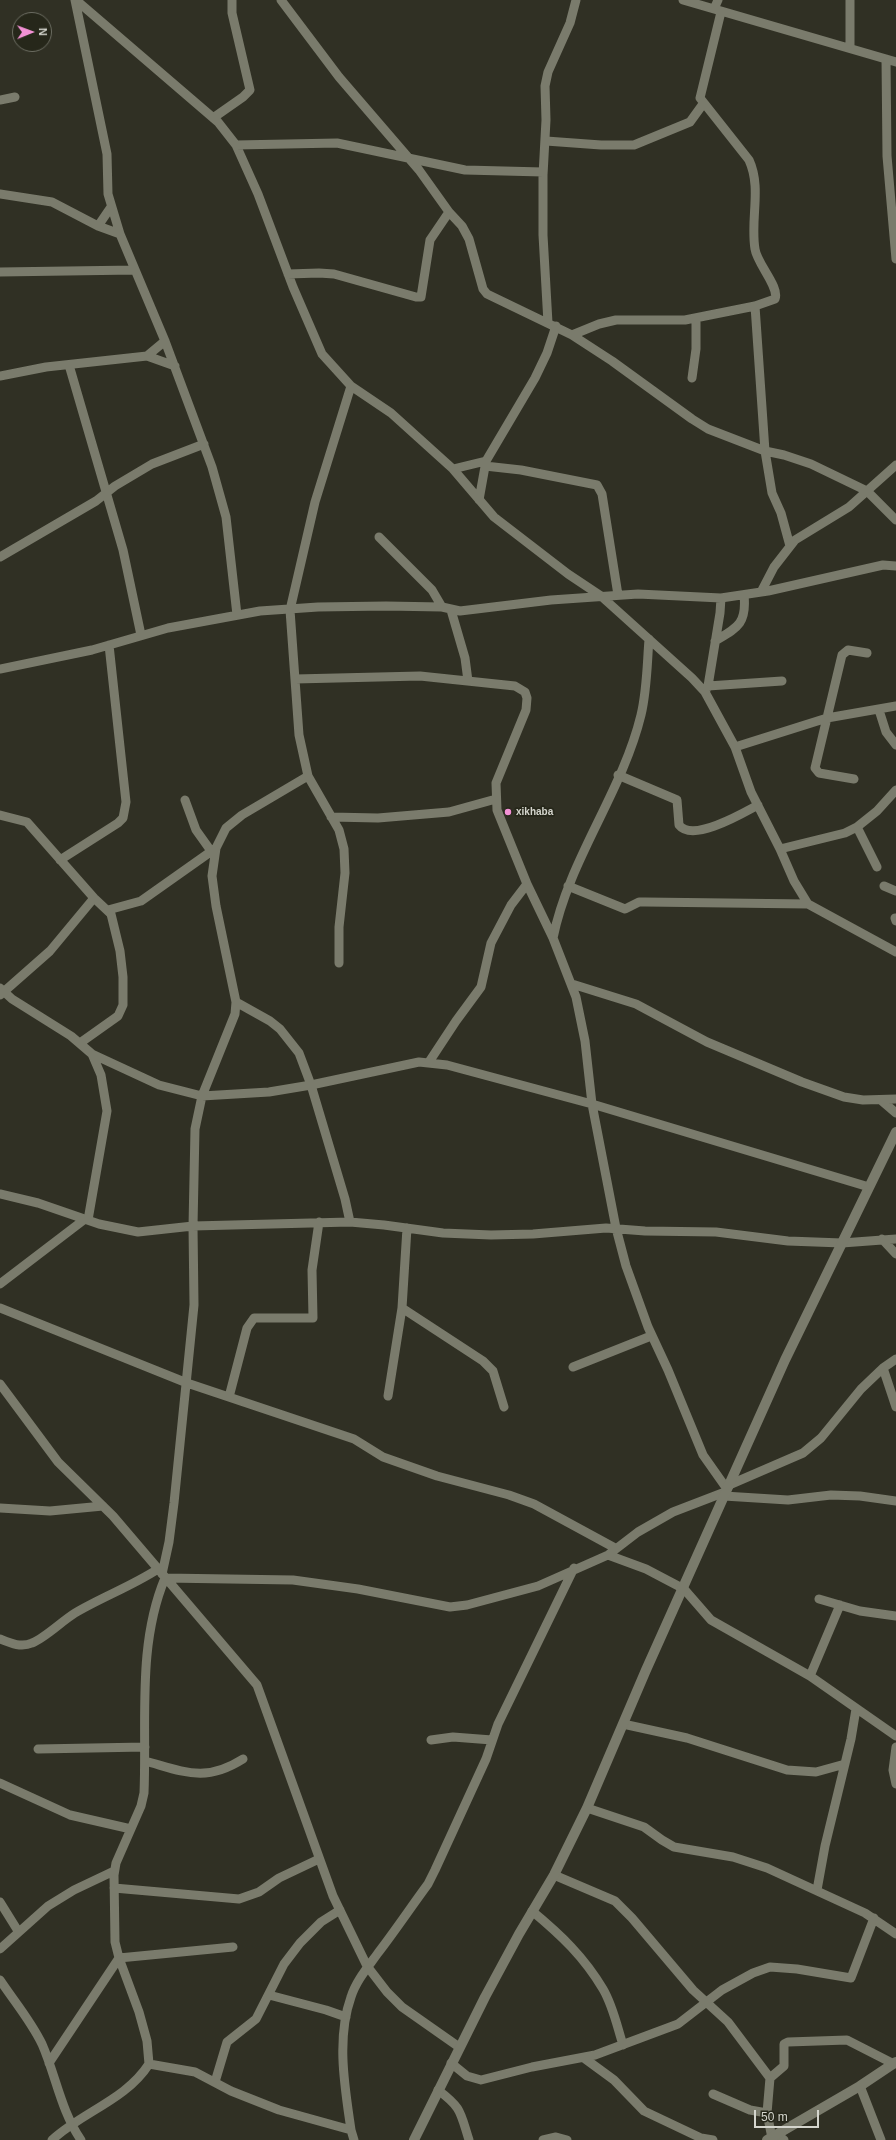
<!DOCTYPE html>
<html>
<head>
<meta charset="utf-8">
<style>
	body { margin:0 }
	#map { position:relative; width:896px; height:2140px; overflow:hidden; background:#303024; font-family:Arial,sans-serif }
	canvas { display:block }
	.north { position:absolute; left:12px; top:12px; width:40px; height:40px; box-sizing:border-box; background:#26271a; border:1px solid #6c6d62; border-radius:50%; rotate:89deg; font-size:11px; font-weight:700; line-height:16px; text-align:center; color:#d4d5cd }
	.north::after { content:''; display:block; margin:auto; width:14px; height:18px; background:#f391d5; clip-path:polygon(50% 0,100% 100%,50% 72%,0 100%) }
	.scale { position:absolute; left:754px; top:2110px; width:65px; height:18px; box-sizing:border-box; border:2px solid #d4d5cd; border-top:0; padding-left:5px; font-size:12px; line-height:14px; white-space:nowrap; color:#d4d5cd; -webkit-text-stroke:3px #26271a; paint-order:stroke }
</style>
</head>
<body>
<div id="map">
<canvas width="896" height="2140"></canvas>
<div class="north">N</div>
<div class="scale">50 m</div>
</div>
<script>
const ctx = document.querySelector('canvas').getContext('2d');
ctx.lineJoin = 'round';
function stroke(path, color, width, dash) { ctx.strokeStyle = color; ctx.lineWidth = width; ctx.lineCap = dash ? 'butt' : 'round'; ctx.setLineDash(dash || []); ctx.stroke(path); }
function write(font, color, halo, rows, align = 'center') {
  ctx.font = font + ' Arial,sans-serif'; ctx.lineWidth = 3.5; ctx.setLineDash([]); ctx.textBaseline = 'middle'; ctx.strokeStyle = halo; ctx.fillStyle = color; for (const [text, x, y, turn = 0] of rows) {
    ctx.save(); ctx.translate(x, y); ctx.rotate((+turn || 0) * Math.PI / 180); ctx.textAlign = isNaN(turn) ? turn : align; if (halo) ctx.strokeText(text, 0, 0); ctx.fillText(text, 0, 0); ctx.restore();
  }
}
stroke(new Path2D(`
	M75,0L107,154L108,194L120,234L165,341L212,467L226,517L237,615
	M76,0L218,122L236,145L258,194L293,287L322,354L351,386L391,413L453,469L486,461
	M281,0L339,77L419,170L449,212L462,226L469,239L483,289L487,294L572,335L612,361L692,419L708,429L765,451L784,455L811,464L867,491L896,520
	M683,0L896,62
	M850,0V48
	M714,9L718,0
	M886,59L887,156L896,259
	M0,100L15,97
	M213,118L243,97L250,90L232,13V0
	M546,141L601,145H634L690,122L703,104
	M236,145L337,143L465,170L543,172
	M0,194L52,202L98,226L120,234
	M98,226L111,207
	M0,272L135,270
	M288,274L319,273L334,274L416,297H421L430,240L449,212
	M755,306L765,451L772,493L781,513L790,546
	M548,323L543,235V175L546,120L545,86L548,72L570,23L576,0
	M572,335L599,324L616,320H685L755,306L775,299C780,287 757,264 755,249C750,219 762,188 749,160L700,98L721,12
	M147,356L165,341
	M69,365L123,550L141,635
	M0,376L46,367L147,356L175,366
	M692,378L696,349V318
	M485,466L521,470L597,485L602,494L618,595
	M453,469L494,517L568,574L601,596L692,678L705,692L735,747L751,792L780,849L794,881L808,904L896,952
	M479,500L486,461L535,378L547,353L556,326
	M379,537L432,590L442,607
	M0,557L96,501L115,486L152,464L204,444
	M761,592L774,567L795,540L849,507L896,465
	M451,610L465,658L468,681
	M715,641C737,628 747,624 744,595
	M0,669L92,650L168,628L260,611L318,607L386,606L442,607L460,611L551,600L638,594L721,598L768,591L883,565L896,566
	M295,679L420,676L515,686L525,692L527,698L526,710L496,783L497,810L527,884L553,938L576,997L585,1041L592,1104L616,1228L626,1266L648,1327L668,1370L703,1455L727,1489
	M708,686L782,681
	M705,692L708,686L720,613L721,598
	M879,710L886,732L896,745
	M735,747L827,718L896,706
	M618,775L677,800L679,825C693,843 743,813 758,805
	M854,779L819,773L815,768L842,655L848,650L867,653
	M185,800L196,830L211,851
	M0,815L27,822L94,898L111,914L120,951L123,977V1005L118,1016L80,1043
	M331,817L378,818L449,812L496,799
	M857,827L877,867
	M780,849L845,833L857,827L877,811L896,790
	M60,860L118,823L123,818L126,802L109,645
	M568,886L625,909L639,902H645L808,904
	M884,886L896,891
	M108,910L141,901L216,848
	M895,918L896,921
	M553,938C569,859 622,793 641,715C647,690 647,665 649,639
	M339,963V927L345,873L344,849L339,830L308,776L299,735L290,610L315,502L351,386
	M572,984L636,1004L707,1042L802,1082L844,1097L863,1100L896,1099
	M0,988L12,999L71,1036L92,1054L159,1085L202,1096L269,1092L311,1085L419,1062L447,1065L592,1104L869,1187
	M0,995L50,951L94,898
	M236,1002L270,1021L280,1029L299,1053L311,1085L345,1199L350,1222
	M429,1062L456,1021L481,987L491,943L511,905L527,884
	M882,1101L896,1113
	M0,1194L38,1203L99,1224L138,1232L193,1226L350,1222L384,1225L443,1233L491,1235L533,1234L606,1228L645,1231L716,1232L788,1241L842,1243L896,1239
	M88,1220L107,1111L101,1075L92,1054
	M882,1239L896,1254
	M0,1284L85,1219
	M0,1308L187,1383L354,1439L383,1457L437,1476L509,1495L534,1504L615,1548
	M402,1308L483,1361L493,1371L504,1407
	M573,1367L651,1336
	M883,1368L896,1407
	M0,1384L58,1462L113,1516L257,1685L333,1896L367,1966L387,1992L402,2007L459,2047
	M388,1396L402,1308L407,1228
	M229,1397L247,1328L254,1318H313L312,1270L319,1222
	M729,1485L803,1453L821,1438L861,1389L883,1368L896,1359
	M724,1496L788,1500L831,1495L860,1496L896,1501
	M0,1508L50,1511L103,1506
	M608,1555L646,1569L684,1589L711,1620L810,1676L896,1736
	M162,1574L169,1542L174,1503L194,1305L193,1226L195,1129L202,1096L235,1014L236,1002L216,906L212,876L216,848L226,828L242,815L308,776
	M819,1599L860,1611L896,1616
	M0,1639C10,1643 21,1648 32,1643C45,1638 62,1621 75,1613C102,1597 132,1586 158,1569
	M810,1676L840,1605
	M623,1724L687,1738L787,1770L816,1772L845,1764
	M431,1740L453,1737L492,1740
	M896,1747L893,1770L896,1784
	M38,1749L145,1747
	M145,1761C185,1772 205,1783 243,1759
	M0,1783L70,1815L131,1829
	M587,1808L644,1827L662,1840L674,1847L733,1857L767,1868L865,1913L896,1934
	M554,1875L615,1901L632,1918L693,1990L728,2022L770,2078L767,2113L772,2138
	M114,1888L239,1899L259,1892L279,1878L319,1859
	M817,1890L825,1846L851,1739L856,1709
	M0,1902L18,1931
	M532,1911C561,1935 584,1957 603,1989C613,2006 617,2026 623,2045
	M0,1949L48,1906L74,1890L114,1871
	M0,1980C14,2001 31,2021 42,2044C56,2076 61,2111 81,2140
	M269,1995L326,2010L346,2017
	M584,2058L614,2080L644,2111L701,2138L713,2140
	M49,2063L119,1958L233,1947
	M451,2063L467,2076L481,2080L532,2067L595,2055L678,2024L722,1990L753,1973L770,1967L797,1969L851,1978L874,1918
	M149,2064L195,2072L231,2091L279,2110L351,2130
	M770,2078L784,2066V2044L788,2042L847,2040L894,2064
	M215,2082L227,2042L256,2019L284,1964L300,1943L321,1922L340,1910
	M860,2086L881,2140
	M438,2090C462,2108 460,2112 469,2140
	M713,2094L750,2110L767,2113
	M778,2135L784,2140
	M52,2140C82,2112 126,2100 149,2064L147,2041L139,2012L119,1958L115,1942L114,1875L116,1863L141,1806L144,1793C147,1721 137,1645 165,1578L293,1580L358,1589L450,1607L467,1605L538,1586L608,1555L638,1532L673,1512L725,1492
	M354,2140L351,2130C345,2088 336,2039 351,1997C356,1981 368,1967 378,1953C395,1931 411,1907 428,1884L435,1870L486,1759L498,1724L574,1568
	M543,2140L556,2137L567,2140`), '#7a7b6c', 9);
stroke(new Path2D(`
	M414,2140L485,1997L519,1934L554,1875L587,1808L646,1670L785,1360L896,1132
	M767,2140L860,2086L896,2062`), '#7a7b6c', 10);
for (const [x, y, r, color] of [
	[508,812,4,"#f391d5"]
]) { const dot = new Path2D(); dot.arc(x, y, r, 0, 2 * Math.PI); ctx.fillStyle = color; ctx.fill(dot); stroke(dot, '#26271a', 1.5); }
write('bold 10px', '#d4d5cd', '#26271a', [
	["xikhaba",516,812]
], 'left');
</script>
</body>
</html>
